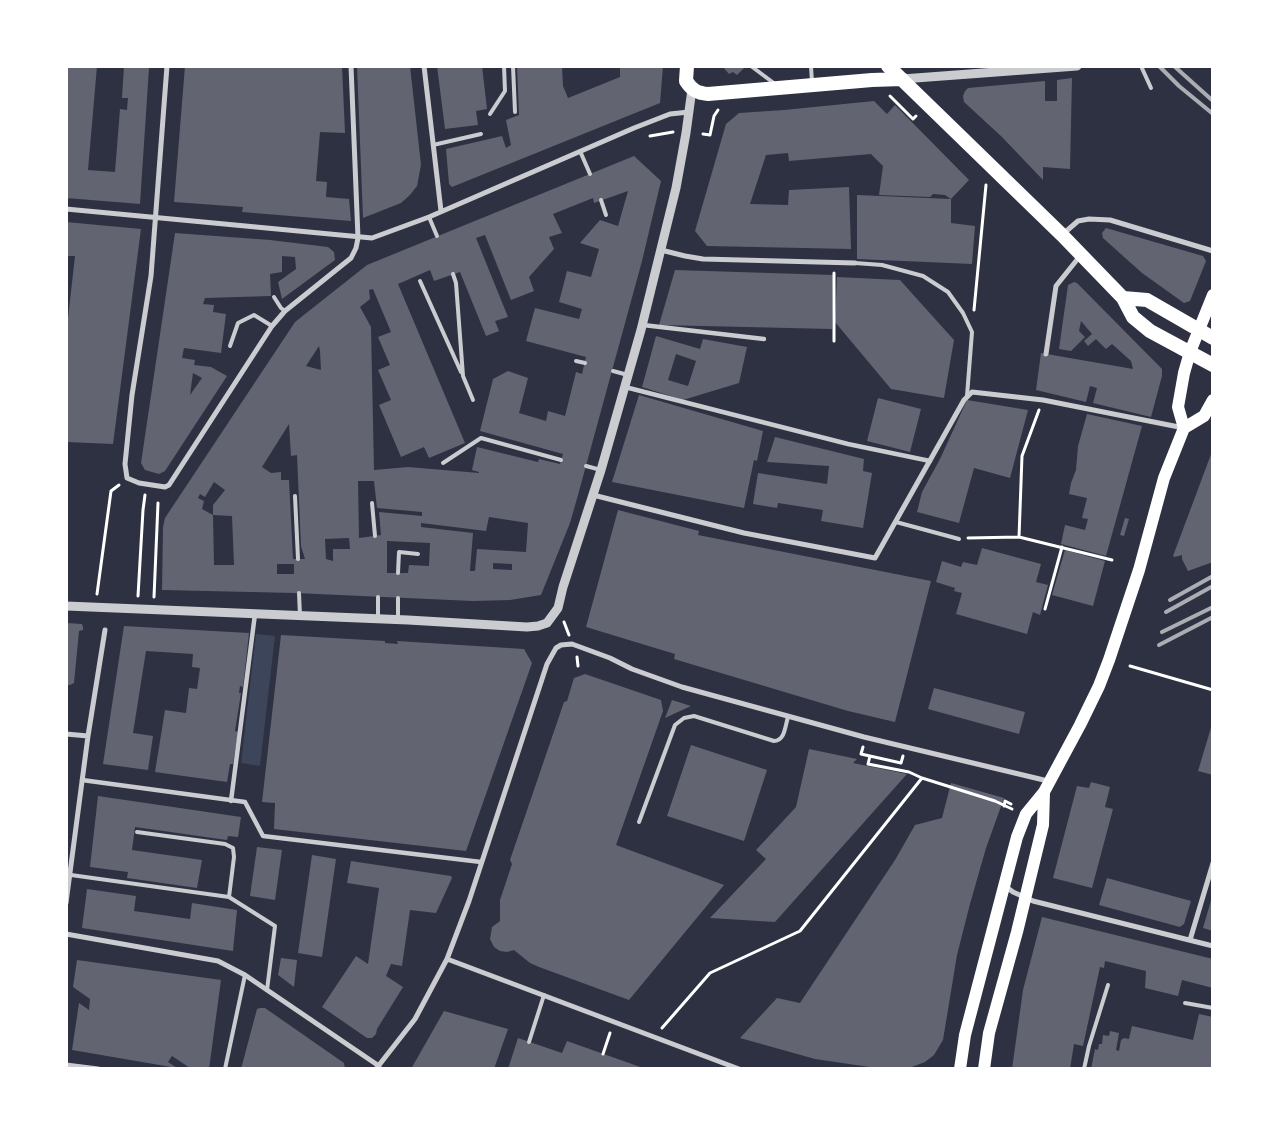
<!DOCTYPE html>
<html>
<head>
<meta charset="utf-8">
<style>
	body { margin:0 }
	#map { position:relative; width:1279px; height:1135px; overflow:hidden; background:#2d3142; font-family:"IBM Plex Serif",serif }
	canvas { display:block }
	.frame { position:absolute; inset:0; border:68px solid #fff; pointer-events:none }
</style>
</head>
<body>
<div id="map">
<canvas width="1279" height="1135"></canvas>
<div class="frame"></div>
</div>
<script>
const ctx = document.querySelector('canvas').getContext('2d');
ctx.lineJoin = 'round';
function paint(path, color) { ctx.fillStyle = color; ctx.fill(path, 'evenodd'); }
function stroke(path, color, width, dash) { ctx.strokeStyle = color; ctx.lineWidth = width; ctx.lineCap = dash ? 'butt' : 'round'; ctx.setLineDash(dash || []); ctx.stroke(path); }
paint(new Path2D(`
	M256,634L275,636L260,766L241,763Z`), '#3c4559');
paint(new Path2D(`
	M66,66H97L88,170L115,172L120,109L127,110L128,98H122L124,66L149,68L140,204L66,198Z
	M185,66H342L345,133L320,132L316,181L327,182L326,197L349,199L351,221L242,212L243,207L174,202Z
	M357,66H410L421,165L417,186L410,195L401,203L363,218Z
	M437,66H482L487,109L476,111L478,125L445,129Z
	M517,66H562L563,86L568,98L620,77V66H663L660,103L452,187L449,184L446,149L502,136L506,148L511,145L506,120L519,115Z
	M722,66H746L737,75L733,72L729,74Z
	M1072,78L1070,169L1043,167V180L1002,137L964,102L963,96L965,91L968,88L1045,81V101H1057V80Z
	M874,101L887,114L895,105L969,180L951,199V223L975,226L972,264L857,259V195L951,199L945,195L933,194L930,197L879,195L883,166L871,154L789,161L788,153L766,155L750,204L788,205L789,190L849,187L851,249L707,246L695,231L726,124L739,113L784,110Z
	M634,156L661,181L642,261L578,495L570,523L541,595L510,600L473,601L295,593L162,590L163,527L165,518L295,322L367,265ZM628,191L618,226L600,220L580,243L599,249L591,277L567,271L559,302L582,309L579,319L535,308L526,341L586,357L582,374L576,372L565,416L548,411L546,421L519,413L528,378L508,371L493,379L480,431L563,454L560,464L539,459L538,462L477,447L472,470L479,472V473L408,467L374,470L371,327L360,307L370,299L369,290L373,289L391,332L378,337L390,365L378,370L391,400L379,405L401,457L424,447L429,458L465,443L398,284L430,270L434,281L460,272L486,336L499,331L495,321L508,317L476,238L485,235L511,300L534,291L529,277L554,249L549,237L562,233L553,214L593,198L594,203ZM319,346L320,351L321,370L306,366ZM289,424L291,456L297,455L301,546L305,559H293L289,480H281V472L271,473L262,467ZM358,481H374L377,508L422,512V516L379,512L381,535L359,538ZM214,482L225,490L213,505V515L202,509L204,501L198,498L200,494L205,497ZM213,515L232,516L234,565H214ZM489,517L528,523L526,552L477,549L475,571H470L473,533L421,527V523L486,531ZM349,538L350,549H333V561L326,559L325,539ZM387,541L430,543L429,566L409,565L408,573H387ZM493,563L512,564V570L493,569ZM277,564H294V574H277Z
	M66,222L141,229L113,444L66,442V336L75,256H66Z
	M1106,228L1203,256L1206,261L1190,301L1184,303L1142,273L1103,238L1102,233Z
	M175,233L270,240L328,247L334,252L335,260L282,299L278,282L296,269L295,257L282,256V272L270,274L271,296L205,298L203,304L214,305L213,312L226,314L221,353L184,348L182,358L195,360L194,365L211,367L227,376L165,471L159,474L145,470L141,463ZM193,373L202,378L190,395Z
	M675,270L833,275L832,329L659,325Z
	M837,277L900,280L954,340L944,398L891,389L835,322Z
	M1074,282L1077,283L1162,369V376L1151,417L1093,403L1097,388L1090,386L1086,402L1036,390L1041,353L1133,369L1131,361L1112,344L1106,349L1096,339L1088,346L1084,341L1092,334L1081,321L1079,331L1085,337L1071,351L1059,349L1068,285Z
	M656,336L700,349L703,339L747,347L739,383L683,400L642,387ZM676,354L696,361L688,386L668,380Z
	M639,395L763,431L757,461L754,460L744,508L612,482Z
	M878,398L921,409L910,452L867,441Z
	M967,400L1028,410L1010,478L974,468L959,523L917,512L922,492L940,459Z
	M1087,414L1142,426L1106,556L1061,544L1065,525L1085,530L1088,519L1082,518L1087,498L1069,494L1071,483L1076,470L1078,446Z
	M775,437L864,459L863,471L872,473L863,528L821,521L823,510L778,503L777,508L753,504L758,473L827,484L829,466L767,462Z
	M1213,449V562L1188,571L1182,559V555L1175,557L1173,556Z
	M618,510L699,531L698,535L931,581L895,722L848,711L674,659L675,654L586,627Z
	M1125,518L1129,519L1124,536L1120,535Z
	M982,548L1041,564L1036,582L1048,585L1040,615L1033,612L1027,634L956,614L962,593L954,591L955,588L936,582L942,561L961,567L963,562L977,565Z
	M1065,550L1105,561L1093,606L1052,595Z
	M66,623L82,624L83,627V630L79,631L74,683L70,685H66Z
	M124,626L249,633L243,687L240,686L239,693H241L235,731L238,732L233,764H230L227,782L155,772L165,710L186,713L189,688L197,689L200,668L192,667L193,654L146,651L133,733L153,736L148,770L103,764Z
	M281,635L385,641V643L398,644L397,641L524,649L532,663L466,851L274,829L275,803L262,802Z
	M585,674L661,700L663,711L616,845L724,885L629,1000L539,967L530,963L514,950L507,952L500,951L494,947L490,939L492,927L500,921V900L512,864L510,860L564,702L567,701L574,678Z
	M934,688L1025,712L1019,734L928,709Z
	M672,700L691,706L665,718Z
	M1213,721V775L1198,771Z
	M691,745L767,770L744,841L667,816Z
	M809,749L857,759L853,763L907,774L775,922L710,918L766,859L756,850L796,807Z
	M1091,782L1110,787L1105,807L1113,809L1092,888L1053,878L1077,786L1089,788Z
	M951,783L1004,798L986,848L970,904L957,955L943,1040L934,1055L925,1062L909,1068H876L815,1059L740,1038L777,998L800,1003L895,860L915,825L942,818Z
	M98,796L241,817L238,837L228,836L227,840L135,827L132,850L202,860L197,888L127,878L128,872L90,867Z
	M257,847L282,850L275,900L250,896Z
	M312,855L336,859L322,957L298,953Z
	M351,861L451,876L452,878L436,913L410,910L402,966L391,964L386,976L403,987L377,1029L376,1034L372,1038H367L322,1007L356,956L368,964L379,888L347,883Z
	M1107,878L1191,901L1184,924L1180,927L1099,905Z
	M87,889L136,896L134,911L190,919L192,903L237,910L233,951L82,928Z
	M1212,897H1213V931L1203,928Z
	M1042,917L1213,959V988L1182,980L1178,996L1145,988L1146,971L1105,961L1104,968L1100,967L1083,1046L1074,1044L1070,1069H1012L1023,990Z
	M281,958L297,960L294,987L278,975Z
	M77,960L221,980L209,1069L190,1068L172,1056L168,1062L177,1068L72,1050L79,1003L89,1010L90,999L73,987Z
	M260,1008H265L344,1063L345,1069H241L257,1009Z
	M444,1011L508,1029L494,1069H411Z
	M1199,1014L1213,1017V1069H1091L1095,1049L1098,1050L1099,1044H1102L1103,1035L1109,1036L1110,1031L1119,1033L1116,1050L1119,1051L1121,1040L1124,1038L1129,1039L1132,1026L1193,1040Z
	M518,1038L562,1053L567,1041L646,1069H508Z`), '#626471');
stroke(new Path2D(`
	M890,96L913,119L916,116
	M703,134L710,135L714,116L718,110
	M650,136L673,132
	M974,310L986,185
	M834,341V273
	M1019,537L1022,456L1039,410
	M968,538L1019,537L1112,560
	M97,594L111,491L119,485
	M138,596L143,510L145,495
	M154,597L158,503
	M1045,609L1062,547
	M564,622L569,635
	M577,657L578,666
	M1130,666L1213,690
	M863,747L861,754L901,763L903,756
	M870,756L868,764L909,772L922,778
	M1004,806L1005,801L1011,804
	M662,1028L710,973L800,931L922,778L995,801L1012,809
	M603,1054L610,1033`), '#fff', 3);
stroke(new Path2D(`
	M513,66L515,112
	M751,66L775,84
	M811,66L812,83
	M1141,66L1151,88
	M490,114L505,91L504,66
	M433,145L481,134
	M580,151L590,174
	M601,200L606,215
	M429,217L437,236
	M855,263L882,265L923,276L948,292L963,313L972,332L967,396
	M453,274L456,283L463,376L473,400
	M420,281L461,372
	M274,297L281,308L285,311
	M230,346L238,323L254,315L272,326
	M576,361L585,363
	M613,371L628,375
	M443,463L481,438L561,460
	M586,466L601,470
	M295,496L298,559
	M372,503L375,536
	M896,522L959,539
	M398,573L399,552L418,554
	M299,593L300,616
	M378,597V619
	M398,618V598
	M639,822L675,725L684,718L694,716L774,741C785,741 785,726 788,717
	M137,832L225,844L233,848L234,857L229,897L275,926L267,990
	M71,875L229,897
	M1185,1003L1213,1008
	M529,1042L544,995
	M225,1069L245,975
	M1084,1069L1089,1046L1108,985`), '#caccd0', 4);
stroke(new Path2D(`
	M643,325L764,339
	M625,387L848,444L930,461
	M82,780L245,802L263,836L481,862
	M231,801L255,614`), '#caccd0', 4.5);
stroke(new Path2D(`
	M167,66L151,276L132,395L125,464L127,478L139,483L165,487L169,485L272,326L285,311L351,258L356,248L358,238L351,66
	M424,66L441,211
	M66,209L372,238L429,217L634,128L670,114L689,112
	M1063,234L1078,221L1089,219L1110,220L1213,251
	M661,250L685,256L703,259L855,263
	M1046,354L1056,286L1080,256
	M593,495L744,533L875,558L964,400L972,392L1043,400L1184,428
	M66,734L88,736
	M1005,886L1013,892L1033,901L1213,946
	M66,903L88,736L105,630
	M66,934L218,961L245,975L379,1066
	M1190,940L1213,863
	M447,959L739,1069
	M66,1065L98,1069
	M376,1069L415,1019L447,959L469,901L547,664L556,648L561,645L572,644L610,658L632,669L682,687L864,737L1048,781`), '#caccd0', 5);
stroke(new Path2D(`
	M902,79L1077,66
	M66,606L408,620L527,627L538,626L547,623L558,608L563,587L601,470L641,330L676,188L686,133L692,89`), '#caccd0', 9);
stroke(new Path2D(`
	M1184,428L1204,416L1213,400
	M960,1069L965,1035L1017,837L1026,814L1044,792L1080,725L1099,686L1109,660L1139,570L1164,478L1184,428L1178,407L1184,373L1190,352L1213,295
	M984,1069L989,1033L1017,932L1043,825L1044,792`), '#fff', 12);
stroke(new Path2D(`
	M687,66L686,81C692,90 697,93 708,94L872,80L902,79
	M888,66L1062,235L1123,298L1133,317L1150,331L1213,365
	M1123,298L1147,300L1213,338`), '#fff', 14);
stroke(new Path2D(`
	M1159,66L1179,86L1213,114
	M1174,66L1213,101
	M1170,600L1213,576
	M1166,612L1213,586
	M1162,632L1213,607
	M1159,645L1213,617`), '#abadb3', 4);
</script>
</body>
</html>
